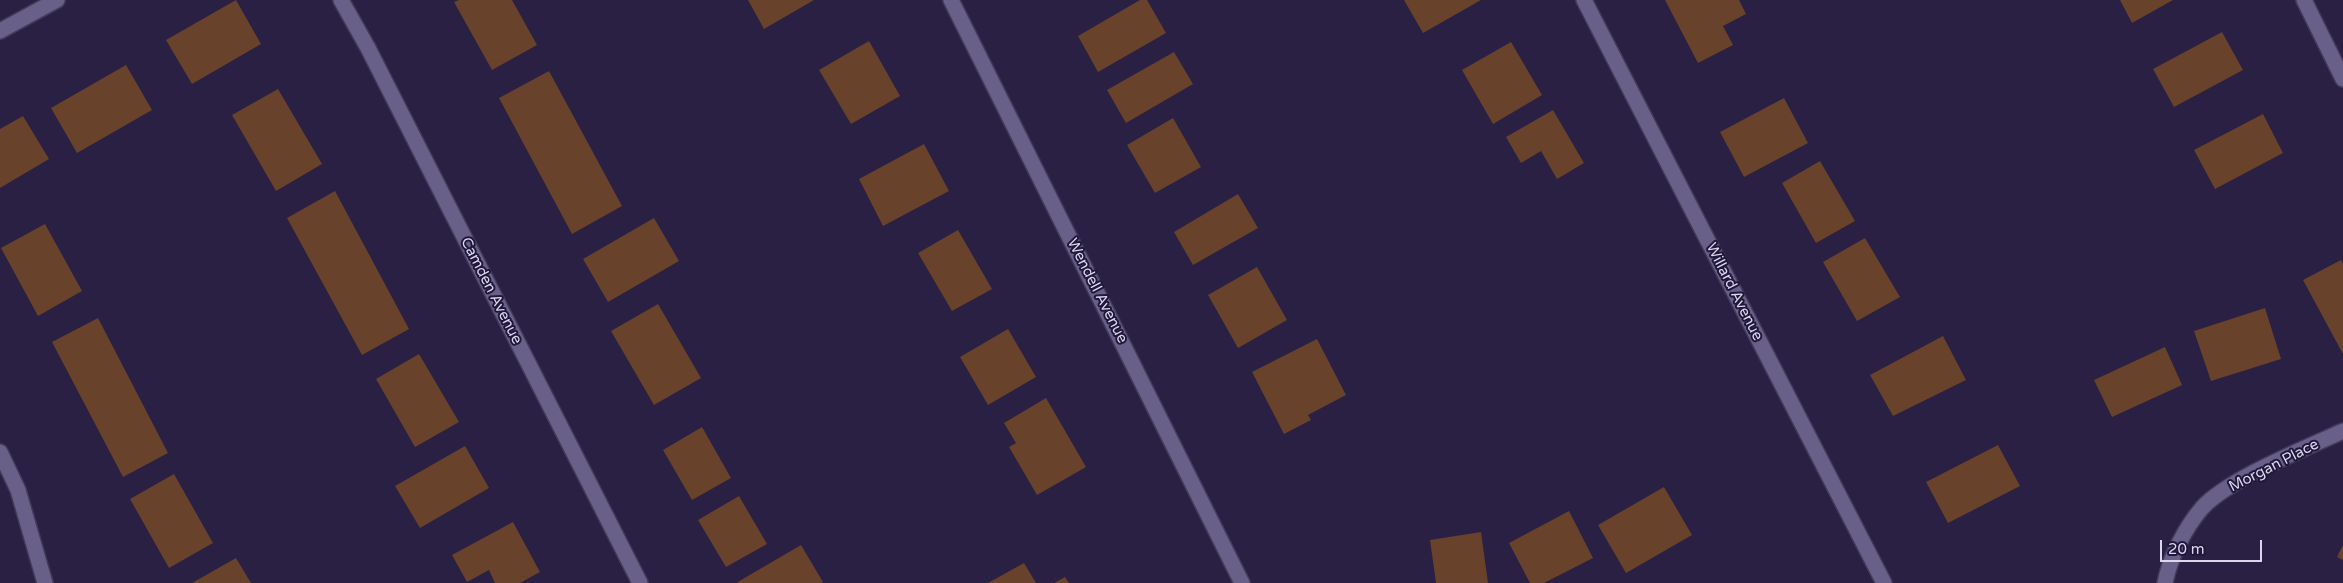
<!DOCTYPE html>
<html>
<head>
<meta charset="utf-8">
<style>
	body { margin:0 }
	#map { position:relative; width:2343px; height:583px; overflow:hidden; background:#292044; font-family:"Varela Round",sans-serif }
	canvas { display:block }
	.scale { position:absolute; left:2160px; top:540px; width:102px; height:22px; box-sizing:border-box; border:2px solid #dad7ef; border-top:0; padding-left:6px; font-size:15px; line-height:18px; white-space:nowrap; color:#dad7ef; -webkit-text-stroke:4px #20173a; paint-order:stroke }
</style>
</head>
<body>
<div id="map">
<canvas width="2343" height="583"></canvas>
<div class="scale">20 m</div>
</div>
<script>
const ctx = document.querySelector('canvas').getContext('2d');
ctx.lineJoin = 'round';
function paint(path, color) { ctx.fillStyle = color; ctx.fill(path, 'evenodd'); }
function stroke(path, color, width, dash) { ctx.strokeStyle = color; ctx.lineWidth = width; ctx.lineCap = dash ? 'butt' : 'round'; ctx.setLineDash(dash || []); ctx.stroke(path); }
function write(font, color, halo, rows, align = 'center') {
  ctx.font = font + ' "Varela Round",sans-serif'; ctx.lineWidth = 4; ctx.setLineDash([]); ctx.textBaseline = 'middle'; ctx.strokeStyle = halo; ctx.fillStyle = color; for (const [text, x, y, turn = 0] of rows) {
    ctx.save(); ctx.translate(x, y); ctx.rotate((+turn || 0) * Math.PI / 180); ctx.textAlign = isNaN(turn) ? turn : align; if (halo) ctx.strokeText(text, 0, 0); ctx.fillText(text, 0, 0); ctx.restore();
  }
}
paint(new Path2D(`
	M236,0L261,44L192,84L166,40Z
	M459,0H512L537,45L492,70L454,2Z
	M748,0H814L764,29Z
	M1140,0H1147L1166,33L1098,72L1078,36Z
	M1404,0H1481L1423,33Z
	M1665,0H1739L1746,14L1723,26L1733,45L1698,63Z
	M2120,0H2173L2132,23Z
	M2222,32L2243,70L2174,107L2153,69Z
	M869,41L900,96L851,124L819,70Z
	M1511,42L1542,95L1493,124L1462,70Z
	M1174,52L1193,84L1126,123L1107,90Z
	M126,65L152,110L77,153L51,108Z
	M549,71L622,206L572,234L499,98Z
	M278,89L322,164L276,191L232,115Z
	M1784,98L1808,143L1744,177L1720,132Z
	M1553,110L1584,163L1557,179L1541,151L1521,163L1506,137Z
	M2263,114L2283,153L2215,189L2194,150Z
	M23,116L49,159L0,188V129Z
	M1173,118L1201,167L1155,193L1127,145Z
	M924,144L949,191L883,226L859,179Z
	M1820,161L1855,221L1816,243L1782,183Z
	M335,191L409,329L362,355L287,218Z
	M1238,194L1258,228L1193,265L1174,232Z
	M654,218L679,261L608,302L583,259Z
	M45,224L82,291L38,316L1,248Z
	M958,230L992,289L952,311L918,253Z
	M1865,238L1900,297L1857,321L1823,262Z
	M2341,260L2343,264V354L2303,280Z
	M1257,267L1287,320L1238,348L1208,295Z
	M658,304L701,378L654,405L611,331Z
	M2265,308L2281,359L2211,381L2194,331Z
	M98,318L168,453L123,477L52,342Z
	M1008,329L1036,377L988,405L960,357Z
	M1943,336L1966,380L1893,416L1870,375Z
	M1317,339L1346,395L1308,415L1311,420L1284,434L1252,372Z
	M2165,347L2182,385L2112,417L2094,380Z
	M419,354L459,422L415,447L376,379Z
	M1046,398L1086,467L1037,495L1009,447L1016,443L1004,423Z
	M702,427L731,478L692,500L663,450Z
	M1998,445L2020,486L1948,523L1926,482Z
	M465,446L489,488L420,528L395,486Z
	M174,474L213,543L169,568L130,499Z
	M1664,487L1692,535L1626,573L1598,525Z
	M739,496L767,544L726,567L698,520Z
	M1569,511L1593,558L1544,583H1530L1509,543Z
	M513,522L540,572L520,583H495L489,570L467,582L452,555Z
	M1481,532L1488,583H1436L1430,540Z
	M801,545L823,582L821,583H736Z
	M2343,545V560L2337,557Z
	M236,558L251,583H192Z
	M1024,563L1036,583H988Z
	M1065,577L1069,583H1054Z`), '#68422a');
const street = new Path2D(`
	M341,0L368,48L640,583
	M951,0L1242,583
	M1584,0L1884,583
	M2304,0L2343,79
	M0,31L57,0
	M0,452L18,490L45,583
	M2165,583C2170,557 2185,528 2202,508C2228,479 2306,448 2343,431`);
stroke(street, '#423a59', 18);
stroke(street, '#686089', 15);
write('15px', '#dad7ef', '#20173a', [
	["Camden Avenue",491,291,63],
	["Wendell Avenue",1097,291,63],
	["Willard Avenue",1734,292,63],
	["Morgan Place",2274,466,-27]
]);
</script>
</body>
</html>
